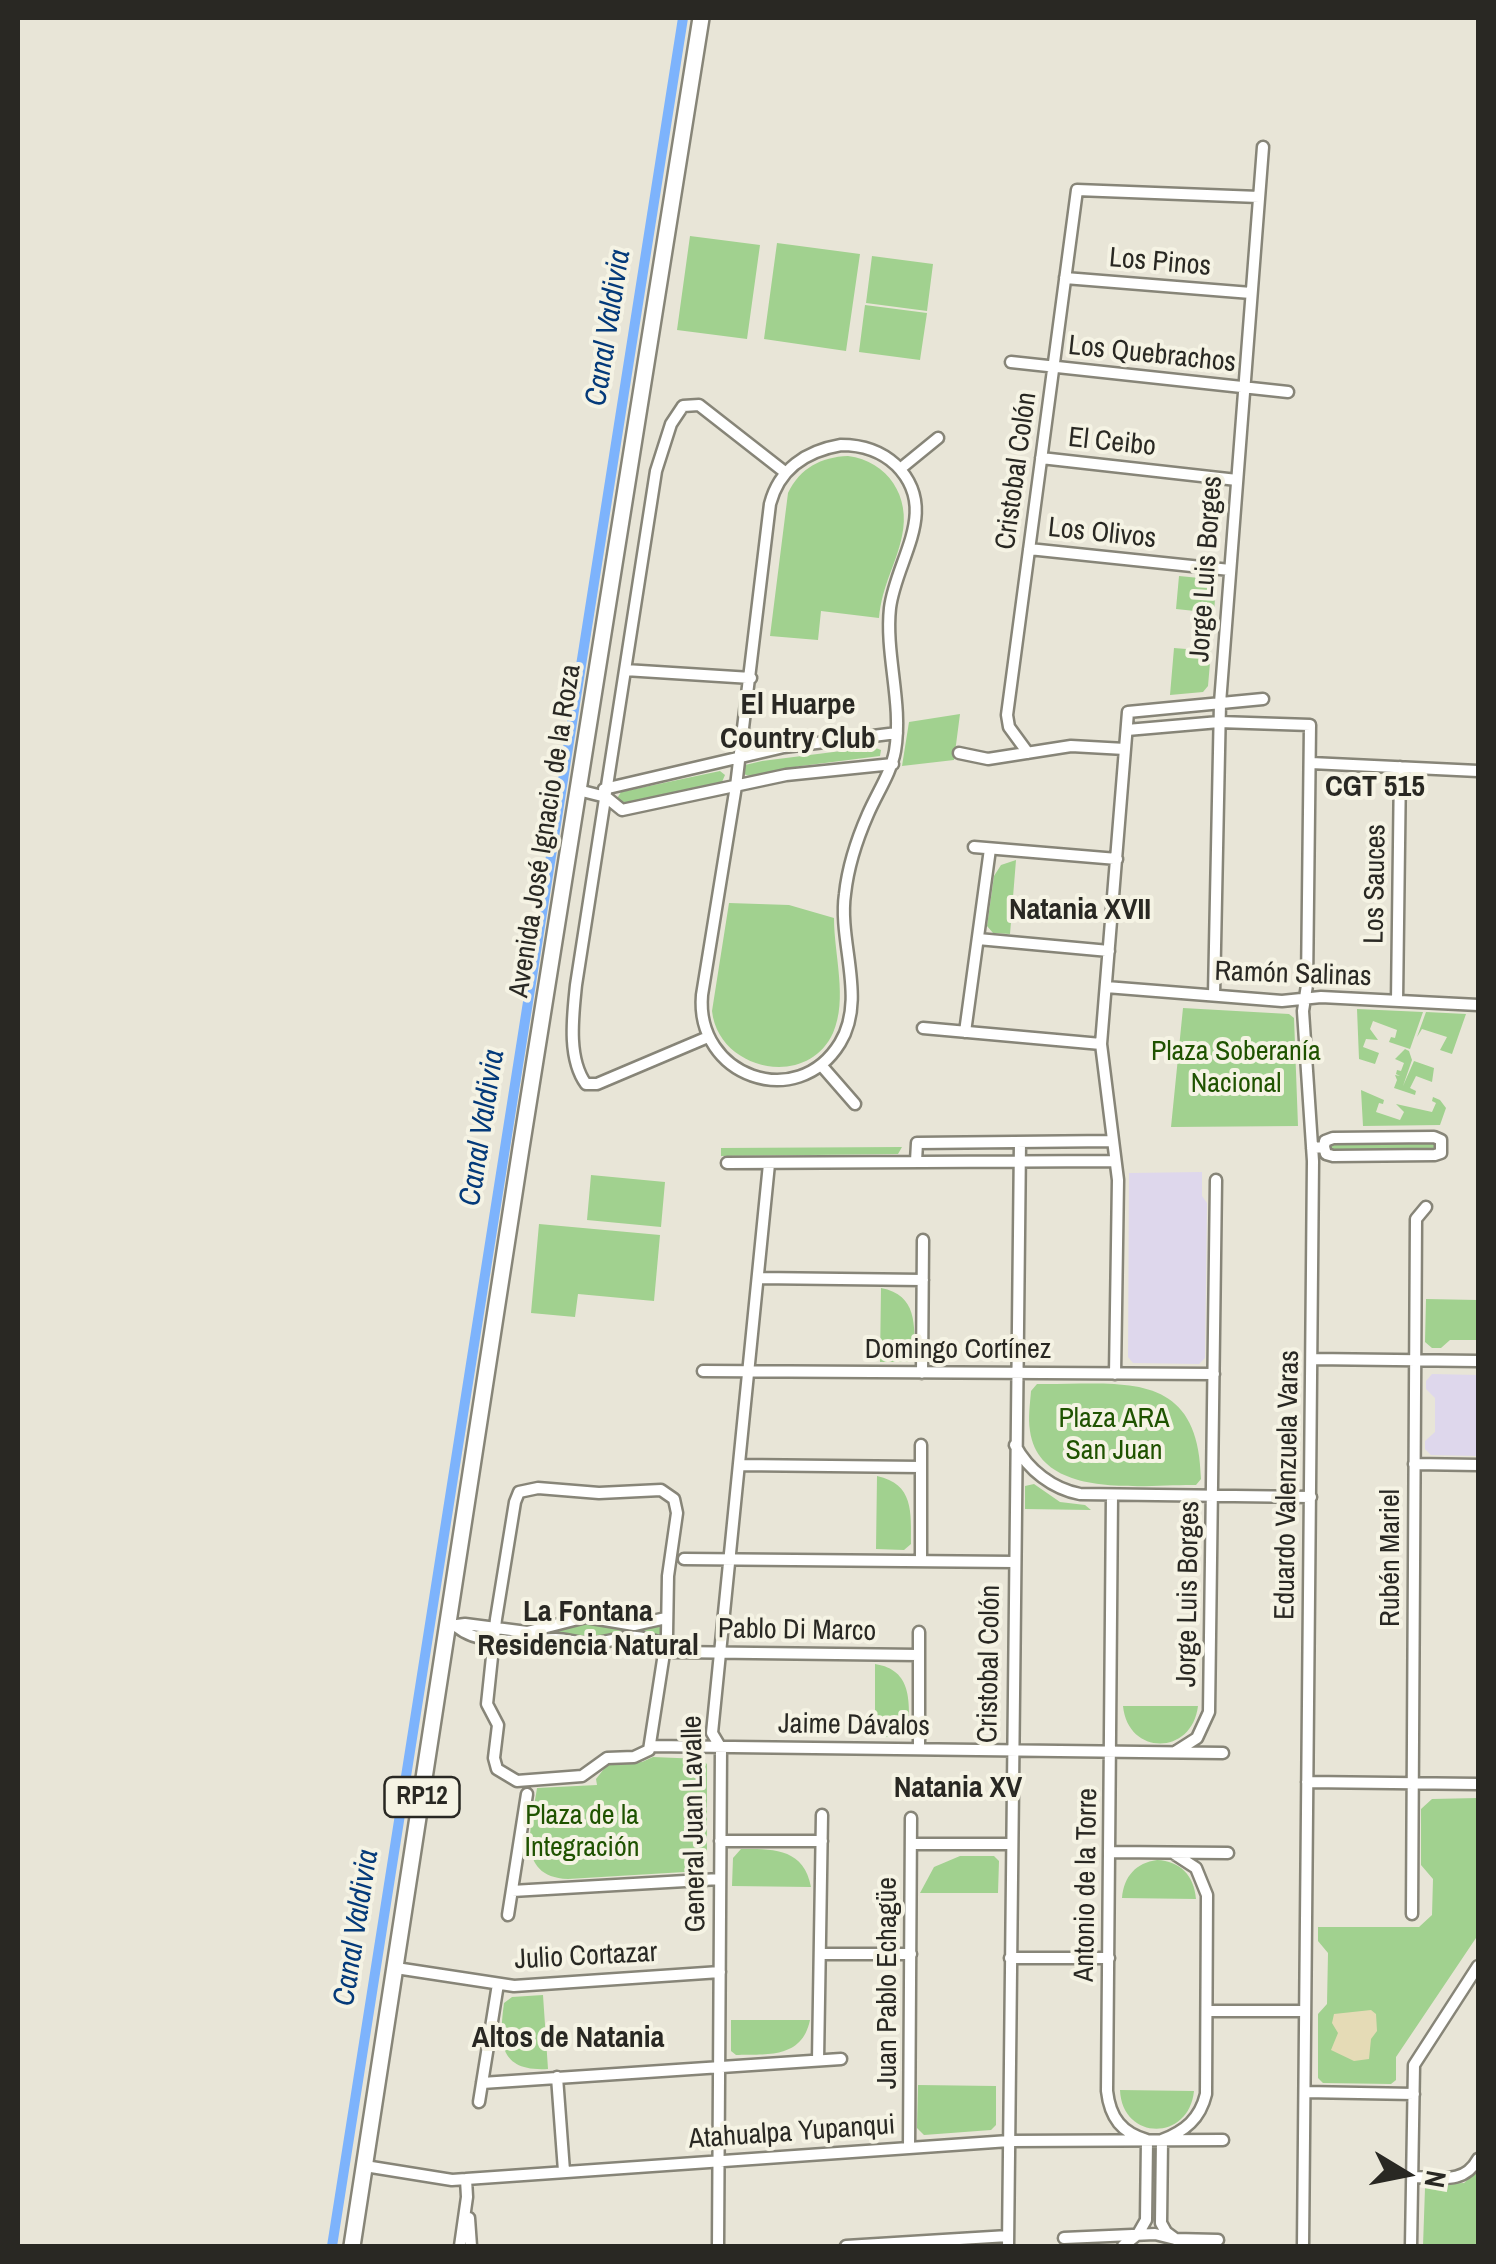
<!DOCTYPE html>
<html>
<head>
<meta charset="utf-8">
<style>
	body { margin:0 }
	#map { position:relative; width:1496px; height:2264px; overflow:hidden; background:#e8e5d7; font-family:"Archivo Narrow",sans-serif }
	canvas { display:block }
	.frame { position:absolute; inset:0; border:20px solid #292823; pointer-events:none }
	.north { position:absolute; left:1356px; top:2124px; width:100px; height:100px; -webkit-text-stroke:8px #f5f3e4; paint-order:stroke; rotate:100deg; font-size:28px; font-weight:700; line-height:40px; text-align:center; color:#292823 }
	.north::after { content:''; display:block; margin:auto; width:35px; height:45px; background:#292823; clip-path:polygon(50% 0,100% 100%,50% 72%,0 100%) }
</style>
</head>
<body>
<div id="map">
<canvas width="1496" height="2264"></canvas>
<div class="frame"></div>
<div class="north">N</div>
</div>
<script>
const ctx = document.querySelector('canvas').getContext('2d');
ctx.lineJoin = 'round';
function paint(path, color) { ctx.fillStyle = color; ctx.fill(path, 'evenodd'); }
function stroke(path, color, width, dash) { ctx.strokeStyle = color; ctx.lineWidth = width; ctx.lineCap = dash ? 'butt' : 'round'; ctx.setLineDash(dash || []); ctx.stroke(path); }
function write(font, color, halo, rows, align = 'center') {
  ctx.font = font + ' "Archivo Narrow",sans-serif'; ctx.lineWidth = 8; ctx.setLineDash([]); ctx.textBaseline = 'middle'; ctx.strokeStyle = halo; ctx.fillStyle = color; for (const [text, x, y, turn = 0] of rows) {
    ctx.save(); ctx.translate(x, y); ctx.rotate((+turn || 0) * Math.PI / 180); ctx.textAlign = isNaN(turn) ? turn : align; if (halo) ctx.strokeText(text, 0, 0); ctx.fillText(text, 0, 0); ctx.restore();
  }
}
paint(new Path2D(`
	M1202,1172V1196L1207,1203L1205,1358L1199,1364L1133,1363L1128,1357L1129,1173Z
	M1432,1374L1478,1375V1456L1431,1455L1425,1449V1441L1435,1432V1398L1426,1389V1381Z`), '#ded7ec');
paint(new Path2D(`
	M690,236L760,245L747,339L677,330Z
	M777,243L860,254L846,351L764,339Z
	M872,256L933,264L927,311L866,303Z
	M865,305L927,313L920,360L859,352Z
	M848,456C888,461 911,497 902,536C896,565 882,585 879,618L821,611L818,640L770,636L788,493C800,468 821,457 848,456Z
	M1179,576L1210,579L1216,584L1214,613L1176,609Z
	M1174,648L1211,651L1208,686L1203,692L1170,695Z
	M960,714L954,760L902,766L909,722Z
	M873,747L881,750L880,756L801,766L750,776L743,774L745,765L762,761Z
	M720,771L725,775L722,782L624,804L616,800L621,792Z
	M1016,860L1010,934L993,933L987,926L994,876L1001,865Z
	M729,903L789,905L834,918C834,955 848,999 833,1033C807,1090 718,1070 712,1011Z
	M1183,1008L1289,1014L1294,1018L1298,1126L1171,1127Z
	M1357,1009L1423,1012L1410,1049L1389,1042L1391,1037L1395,1038L1397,1030L1373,1021L1370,1029L1378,1040L1366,1039L1363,1047L1379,1053L1375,1064L1359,1059Z
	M1426,1012L1466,1014L1452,1054L1440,1050L1447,1037L1422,1029L1417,1037Z
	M1405,1049L1409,1051L1412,1060L1403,1086L1414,1061L1434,1068L1432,1082L1416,1076L1410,1088L1416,1091L1415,1095L1394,1088L1397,1080L1395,1075L1400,1076L1396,1074L1397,1070L1401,1071L1404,1063L1395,1059Z
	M1361,1090L1384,1100L1383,1104L1379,1103L1376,1112L1400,1120L1404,1112L1396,1104L1432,1112L1436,1103L1432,1101L1433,1097L1440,1100L1446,1108L1440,1125L1363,1126Z
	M1331,1142H1436L1438,1144L1436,1150L1331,1152L1328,1144Z
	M902,1147L898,1154L721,1156V1148Z
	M591,1175L665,1182L661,1227L587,1220Z
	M539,1224L660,1235L654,1301L578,1294L575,1317L531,1313Z
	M881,1288C918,1295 914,1325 915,1356L907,1362H880Z
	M1426,1299L1478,1300V1340H1450L1441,1348H1432L1425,1342Z
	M1037,1384C1121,1385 1199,1367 1201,1479L1196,1485C1146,1484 1040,1501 1030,1431C1028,1418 1030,1404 1031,1391Z
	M877,1476C914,1484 911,1512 911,1544L904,1550L876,1549Z
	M1034,1484L1060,1502L1085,1505L1091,1510L1025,1509V1486Z
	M581,1621C606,1624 634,1634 658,1624L664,1630L660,1637L624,1631L595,1639L503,1634L537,1635Z
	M875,1664C913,1670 909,1702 909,1732L901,1737H875Z
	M1123,1706H1198C1192,1756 1128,1756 1123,1706Z
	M653,1757L701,1759L707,1764V1864L701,1871L568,1879C514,1877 532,1823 537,1788L597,1785L596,1779L607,1765L642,1762Z
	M1478,1798V1935L1396,2057V2080L1391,2084L1323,2083L1318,2078V2014L1327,2004L1328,1953L1318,1941V1927H1419L1432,1915L1433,1879L1421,1865V1809L1432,1799Z
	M741,1849C773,1849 804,1848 811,1887L732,1886L733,1858Z
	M960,1856H994L999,1861L998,1893H920L934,1867Z
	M1157,1860C1180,1861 1194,1875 1196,1899L1122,1898C1124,1876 1136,1863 1157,1860Z
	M543,1995L548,2069C498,2072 499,2041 504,2003L512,1997Z
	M731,2020H810C802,2059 767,2054 736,2055L731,2051Z
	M918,2085L996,2086V2125L991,2130L924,2135L917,2128Z
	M1120,2090L1194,2091C1189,2142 1122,2141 1120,2090Z
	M1478,2170V2246H1423L1425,2188L1433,2184L1464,2183Z`), '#a1d18f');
paint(new Path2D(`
	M1371,2010L1376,2014L1377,2031L1371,2039L1369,2059L1354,2061L1331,2050L1338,2033L1332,2023L1334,2014Z`), '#e5dbb6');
stroke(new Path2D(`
	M332,2246L683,18`), '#7db3fc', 10);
const street = new Path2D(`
	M1065,278L1251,293
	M1011,362L1288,392
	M841,445C862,445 880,450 896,465C941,510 896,559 890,608C885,655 903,703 895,751C891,773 877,793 868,814C857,839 848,866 845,894C838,942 867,999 840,1043C797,1113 695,1076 702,995L736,786L770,504C779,469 806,451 841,445Z
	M1041,458L1237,480
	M900,469L938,438
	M1029,549L1230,570
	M625,670L751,678
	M1127,730L1219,722L1310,725L1307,985L1303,1011L1313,1161L1303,2246
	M959,753L988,759L1071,746L1125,749
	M1028,753L1009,727L1007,715L1077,190L1259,197
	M1311,763L1478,771
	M604,789L784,747L897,733
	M578,790L606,797L622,810L786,775L893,764
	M974,847L1117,859
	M978,939L1109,951
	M1106,987L1282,1001L1321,997L1478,1005
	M1214,995L1220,703L1263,147
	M1397,1001L1400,767
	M923,1028L1101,1044
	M965,1032L990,849
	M708,1037L597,1084H586C567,1058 573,1015 576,985L656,471L671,424L683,406L699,405L786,473
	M821,1065L855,1104
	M1312,1148L1324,1147L1325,1141L1333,1138L1434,1137L1441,1140V1153L1435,1155L1333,1156L1326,1154L1324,1147
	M916,1161L917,1143L1112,1141
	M727,1163L1115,1161
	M758,1278L923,1280
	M1312,1359L1478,1361
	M703,1371L1214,1374
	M922,1373L923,1240
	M1115,1374L1118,1180L1101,1044L1128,712L1263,699
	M1015,1445C1028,1470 1053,1489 1080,1494L1311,1497
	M1414,1464L1478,1465
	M739,1465L921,1467
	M538,1488L599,1493L661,1490L674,1499L677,1513L668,1576L667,1634L649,1750L634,1757L607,1758L582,1776L517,1781L497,1769L494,1758L498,1725L487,1704L496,1619L515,1502L519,1492Z
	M1112,1495L1107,2091C1110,2118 1122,2133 1147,2140L1146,2220L1138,2234L1123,2246
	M684,1559L1014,1562
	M921,1561V1445
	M449,1626L465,1624L527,1632L586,1617L634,1625L666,1618
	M457,1627C482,1648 527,1639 556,1639C567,1639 577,1643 588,1643C624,1643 621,1628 664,1644
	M919,1632V1749
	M674,1652L918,1655
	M651,1746L1223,1753
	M1175,1752L1197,1738L1209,1712L1216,1180
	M1307,1782L1478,1784
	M720,1841H822
	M911,1844H1011
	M1110,1852L1228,1853
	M1173,1853L1196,1868L1207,1895L1206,2094C1200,2119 1185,2131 1162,2140L1161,2223L1166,2232L1185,2246
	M512,1891L720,1879
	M1412,1914L1416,1219L1426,1207
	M508,1915L527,1794
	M820,1954H911
	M1010,1958H1109
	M396,1968L514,1986L720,1972
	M1207,2011H1305
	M818,2060L822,1815
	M557,2077L564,2171
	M482,2083L841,2059
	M1305,2092L1414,2094
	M479,2102L498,1984
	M909,2148L911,1818
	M365,2166L452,2180L1009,2141L1223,2140
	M1412,2177C1439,2177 1464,2185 1478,2159
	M469,2218L471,2246
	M1064,2238L1155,2234L1175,2239L1218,2240
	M460,2246L467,2197L466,2179
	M718,2246L721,1748L712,1733L769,1164
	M846,2246L1008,2236
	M1008,2246L1020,1142
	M1411,2246L1414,2065L1478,1966`);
const primary = new Path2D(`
	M352,2246L521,1148L701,18`);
stroke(street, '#878578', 15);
stroke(primary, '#878578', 20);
stroke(street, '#fff', 10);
stroke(primary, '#fff', 15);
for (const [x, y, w] of [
	[422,1797,75]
]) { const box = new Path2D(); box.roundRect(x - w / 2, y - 20, w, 40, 8); ctx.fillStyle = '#f5f3e4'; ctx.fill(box); stroke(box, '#292823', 2.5); }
write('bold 25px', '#292823', null, [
	["RP12",422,1797]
]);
write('28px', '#292823', '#f5f3e4', [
	["Los Pinos",1160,263,5],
	["Los Quebrachos",1152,355,6],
	["El Ceibo",1112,443,6],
	["Cristobal Colón",1017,471,-82],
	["Los Olivos",1102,534,6],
	["Jorge Luis Borges",1207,569,-86],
	["Avenida José Ignacio de la Roza",546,831,-81],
	["Los Sauces",1376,884,-89],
	["Ramón Salinas",1293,975,2],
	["Domingo Cortínez",958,1350],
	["Eduardo Valenzuela Varas",1288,1485,-89],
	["Rubén Mariel",1391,1558,-90],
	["Jorge Luis Borges",1189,1594,-89],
	["Pablo Di Marco",797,1631,1],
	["Cristobal Colón",990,1664,-89],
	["Jaime Dávalos",854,1726,1],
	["General Juan Lavalle",695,1824,-91],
	["Antonio de la Torre",1087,1885,-89],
	["Julio Cortazar",586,1957,-3],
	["Juan Pablo Echagüe",888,1983,-90],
	["Atahualpa Yupanqui",792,2133,-4]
]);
write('28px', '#1f5300', '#f5f3e4', [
	["Plaza Soberanía",1236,1052],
	["Nacional",1236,1084],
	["Plaza ARA",1114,1419],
	["San Juan",1114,1451],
	["Plaza de la",582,1816],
	["Integración",582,1848]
]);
write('italic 30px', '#043a7a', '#f5f3e4', [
	["Canal Valdivia",609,328,-81],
	["Canal Valdivia",483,1128,-81],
	["Canal Valdivia",357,1928,-81]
]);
write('bold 30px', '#292823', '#f5f3e4', [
	["El Huarpe",798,706],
	["Country Club",798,740],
	["CGT 515",1375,788],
	["Natania XVII",1080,911],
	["La Fontana",588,1613],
	["Residencia Natural",588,1647],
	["Natania XV",958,1789],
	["Altos de Natania",568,2039]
]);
</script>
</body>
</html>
